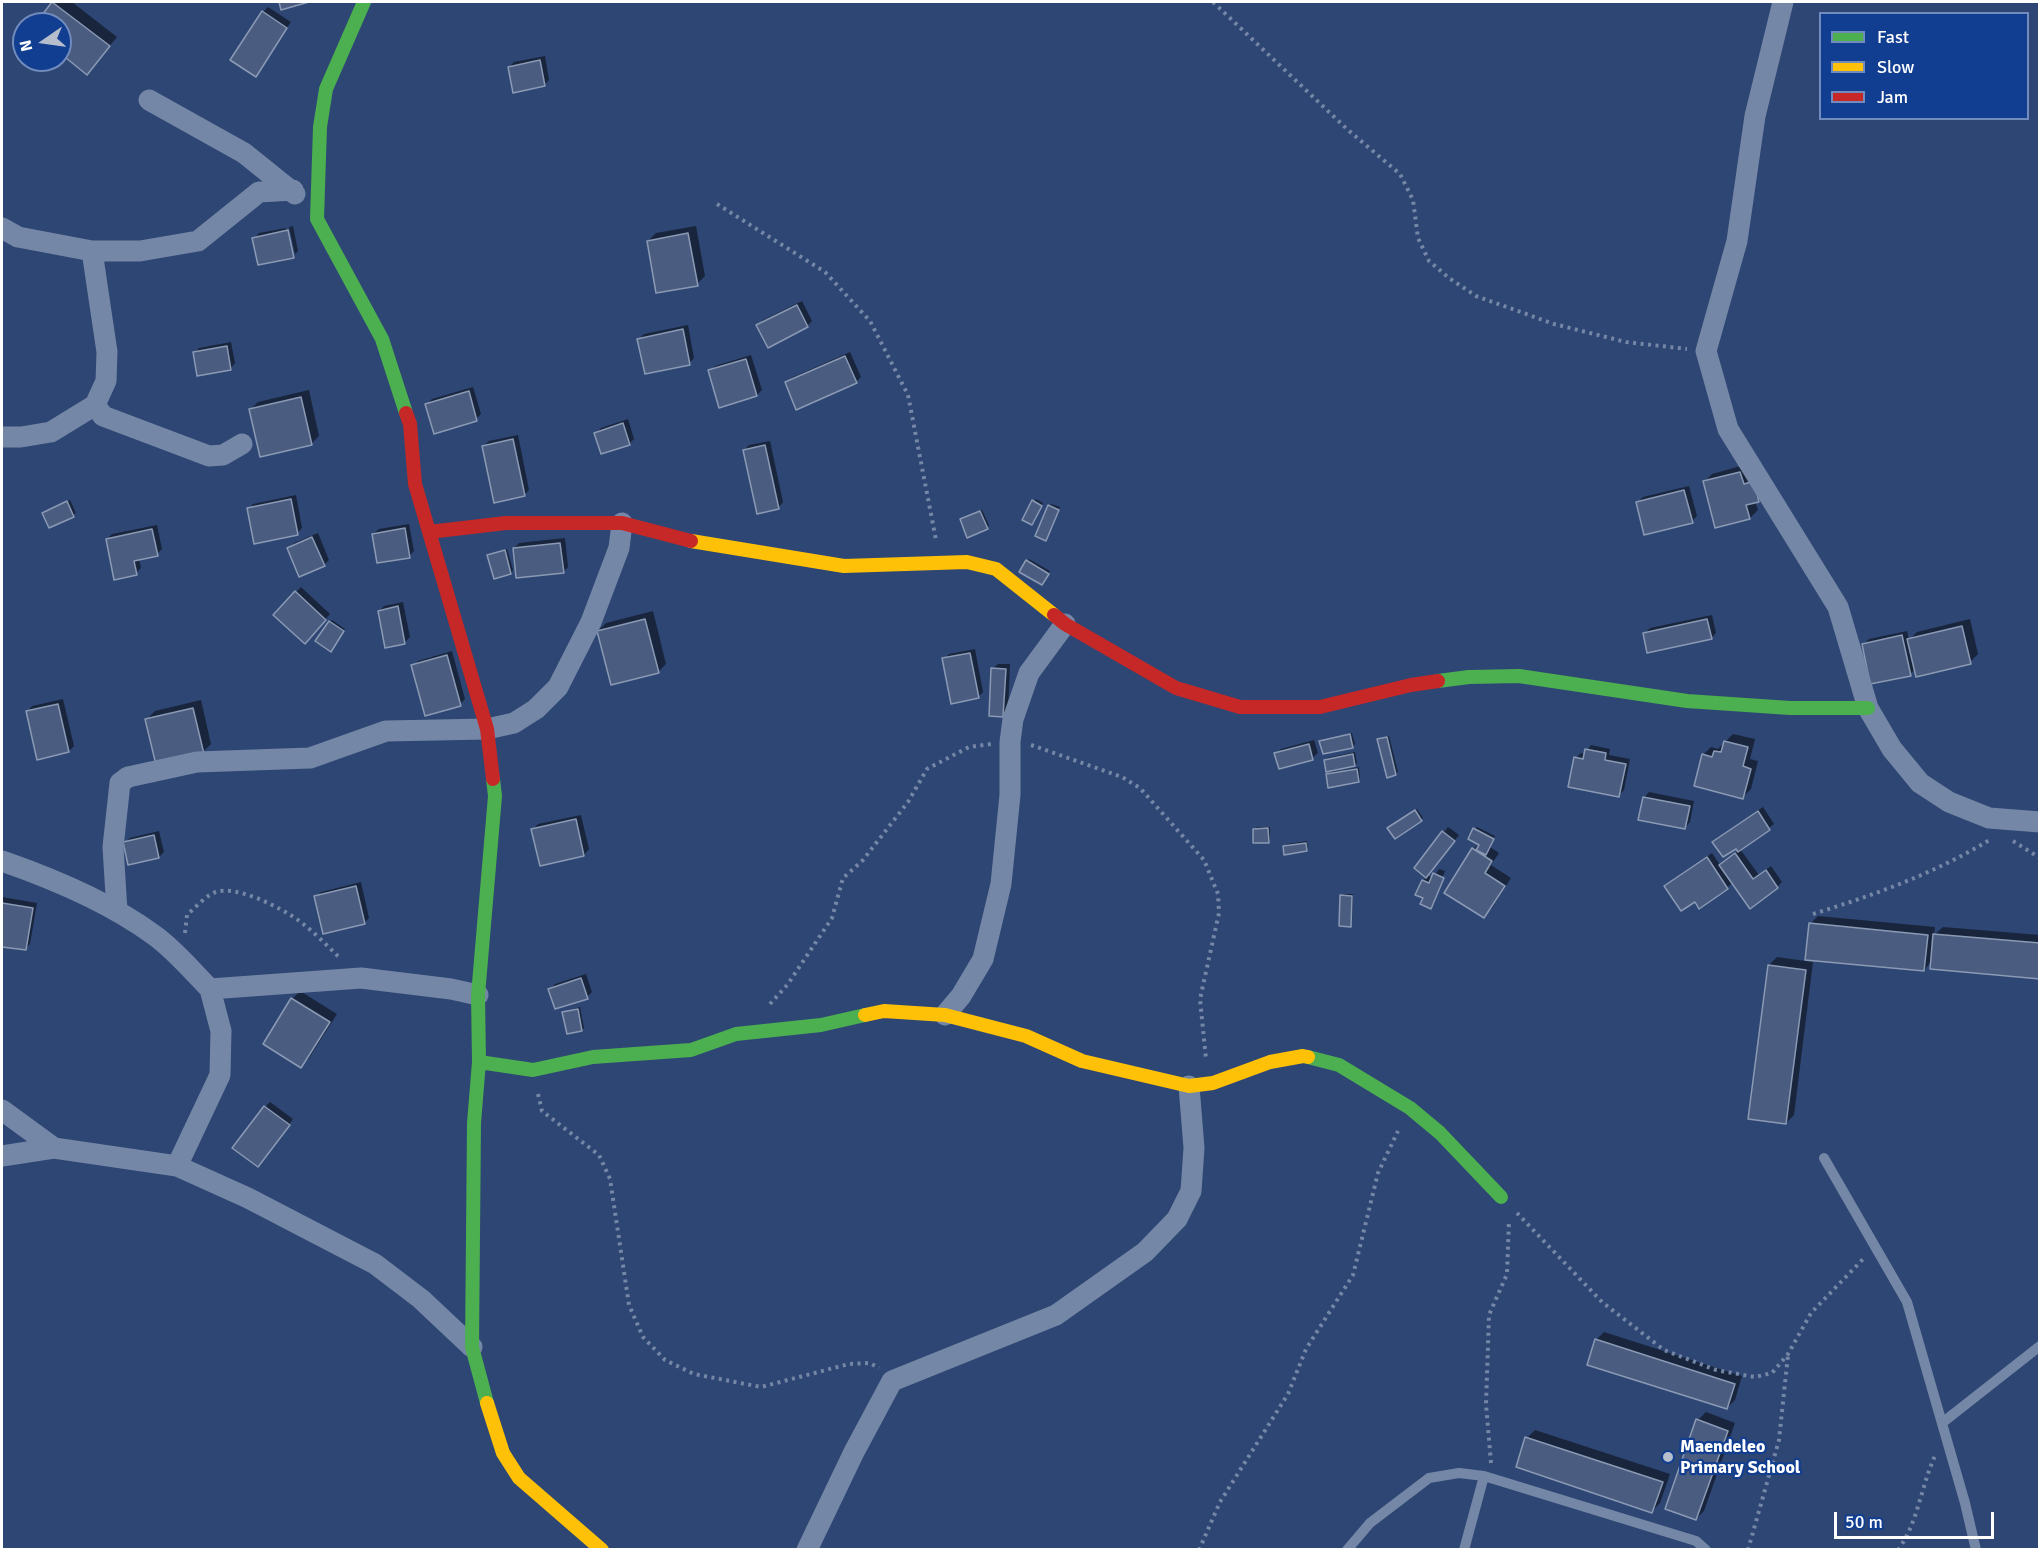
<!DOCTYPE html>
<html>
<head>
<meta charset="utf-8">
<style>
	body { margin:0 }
	#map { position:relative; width:2041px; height:1551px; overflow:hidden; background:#2e4673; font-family:Signika,sans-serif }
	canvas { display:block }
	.frame { position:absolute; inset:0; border:3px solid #fff; pointer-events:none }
	.legend { position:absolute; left:1819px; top:12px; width:210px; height:108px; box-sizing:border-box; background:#113e90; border:2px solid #708bbc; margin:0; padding:8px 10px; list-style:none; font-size:18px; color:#fff }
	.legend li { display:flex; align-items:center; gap:12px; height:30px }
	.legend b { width:30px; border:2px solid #708bbc }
	.north { position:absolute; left:12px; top:12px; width:60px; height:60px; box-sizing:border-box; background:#113e90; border:2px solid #708bbc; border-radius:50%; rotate:257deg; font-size:16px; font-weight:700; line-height:24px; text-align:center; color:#fff }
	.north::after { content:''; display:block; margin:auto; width:21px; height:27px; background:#b6bece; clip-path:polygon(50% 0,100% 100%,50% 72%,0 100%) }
	.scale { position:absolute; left:1834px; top:1512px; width:160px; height:27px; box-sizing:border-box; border:3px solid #fff; border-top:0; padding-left:8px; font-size:18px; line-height:21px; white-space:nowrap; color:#fff; -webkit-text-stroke:4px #113e90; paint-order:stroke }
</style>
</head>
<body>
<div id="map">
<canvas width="2041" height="1551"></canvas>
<div class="frame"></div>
<ul class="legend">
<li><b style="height:8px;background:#4caf50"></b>Fast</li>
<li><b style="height:8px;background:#ffc107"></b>Slow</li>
<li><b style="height:8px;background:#c62828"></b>Jam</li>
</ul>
<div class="north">N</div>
<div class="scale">50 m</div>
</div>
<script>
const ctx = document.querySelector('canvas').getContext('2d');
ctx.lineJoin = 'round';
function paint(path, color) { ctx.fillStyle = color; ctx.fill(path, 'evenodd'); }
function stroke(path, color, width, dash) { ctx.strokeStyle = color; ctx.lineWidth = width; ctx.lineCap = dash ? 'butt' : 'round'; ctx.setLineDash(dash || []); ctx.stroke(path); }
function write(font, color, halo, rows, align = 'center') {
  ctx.font = font + ' Signika,sans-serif'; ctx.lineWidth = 4.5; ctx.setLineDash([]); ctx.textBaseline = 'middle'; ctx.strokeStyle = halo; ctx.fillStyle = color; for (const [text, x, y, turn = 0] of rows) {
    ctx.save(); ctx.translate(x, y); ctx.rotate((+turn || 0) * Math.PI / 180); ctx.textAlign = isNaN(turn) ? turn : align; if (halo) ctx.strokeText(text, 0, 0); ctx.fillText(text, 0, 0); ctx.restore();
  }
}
paint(new Path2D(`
	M54,2H72L117,37L87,73L60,51V24H37Z
	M268,7L291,22L255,75L263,12Z
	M545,56L549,80L544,85L509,67L514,62Z
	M293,226L298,251L295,254L289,227Z
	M696,226L705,276L697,284L648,241L656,233Z
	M286,228L292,255H295L293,256L254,239L259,233Z
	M802,301L812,321L807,326L758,325L763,320Z
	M688,325L694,358L689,363L639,339L644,334Z
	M231,342L235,363L230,369L194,353L199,348Z
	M850,352L861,377L856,382L786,383L791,378Z
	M751,355L762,390L757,395L710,371L715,366Z
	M473,387L481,414L476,419L427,404L432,399Z
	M309,390L319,436L311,444L250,410L258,402Z
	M628,419L634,439L629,444L596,433L601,428Z
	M518,435L529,490L524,495L484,446L489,441Z
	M770,441L783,502L778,508L744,450L749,445Z
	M1748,464L1767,492L1755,501L1758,510L1750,518L1704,482L1712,474Z
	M1689,486L1697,516L1692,521L1638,502L1643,497Z
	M296,495L302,528L297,533L248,509L253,504Z
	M1036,499L1043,503L1032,523L1034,501Z
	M70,500L76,513L50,526L44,513Z
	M1051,504L1060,507L1046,539L1049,506Z
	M982,510L989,525L987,528L964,518Z
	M409,524L414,551L409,556L373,534L379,529Z
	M157,525L162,549L157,554L139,558L141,568L136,573L107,539L112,534Z
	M318,533L329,560L324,565L289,548L294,543Z
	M565,538L568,567L563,572L514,548L519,543Z
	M507,549L513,570L511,573L489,556Z
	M1029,559L1050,571L1044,581L1027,561Z
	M301,587L330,614L305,642L296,592Z
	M403,602L410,637L405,642L379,611L384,606Z
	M653,611L666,664L658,672L598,631L606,623Z
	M1712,615L1716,633L1711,638L1645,633L1650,628Z
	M1970,619L1978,654L1970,662L1916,668L1910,674L1864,644L1869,639L1907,631L1909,640L1917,632Z
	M332,620L345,629L333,648L330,622Z
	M975,649L983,692L978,697L944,659L949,654Z
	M452,651L465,699L460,704L413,666L418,661Z
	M998,664H1010L1008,711L1002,716L992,669Z
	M63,699L74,746L69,751L27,712L32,706Z
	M201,700L211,744L203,752L147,719L155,711Z
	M1352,733L1355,744L1353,746L1321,741Z
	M1733,734L1755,739L1750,759L1758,761L1751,789L1743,797L1703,755L1711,747L1718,749Z
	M1389,736L1398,772L1396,774L1378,740Z
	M1314,740L1318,753L1312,758L1276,754L1281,749Z
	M1591,745L1610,749L1609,755L1630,759L1624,790L1619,795L1576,758L1581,753L1585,754Z
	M1355,752L1357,763L1355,765L1339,768V771L1359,767L1360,779L1358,781L1328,774L1333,769L1325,760L1327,758Z
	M1649,792L1694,801L1690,822L1685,828L1644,798Z
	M1763,807L1774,824L1740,849L1759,875L1771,866L1782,882L1777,887L1733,882L1727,888L1695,900L1666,886L1712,853L1720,865L1739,850L1719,837Z
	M1417,809L1423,818L1421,820L1391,826Z
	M581,815L589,849L584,855L541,864L533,829L538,824Z
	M1257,827H1270V839L1268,841L1255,829Z
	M1448,827L1459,835L1427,875L1433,878L1439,869L1445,871L1432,903H1435L1431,907L1422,904L1424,898L1417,894L1423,881L1427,876L1416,867Z
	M1477,827L1495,836L1490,847L1499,853L1491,865L1511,878L1492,908L1484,916L1473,849L1479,844L1475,829Z
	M159,831L164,852L159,857L124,843L130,838Z
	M1307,841L1308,848L1306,850L1285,846L1287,844Z
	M361,882L369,918L364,923L316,897L321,892Z
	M1344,894H1353L1352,923L1350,925L1342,896Z
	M2,897L37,903L30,944L25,949L2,945Z
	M1818,916L1935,927L1934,935L1943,927L2040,935V977L1932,961L1924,970L1810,924Z
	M1777,957L1813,962L1794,1115L1786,1123L1769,965Z
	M586,974L592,992L587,997L550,989L555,984Z
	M300,991L337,1014L309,1058L301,1066L292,999Z
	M580,1007L584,1028L582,1030L564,1012Z
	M270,1102L293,1119L263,1160L265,1107Z
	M1604,1332L1742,1376L1735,1400L1727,1408L1596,1340Z
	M1706,1412L1735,1423L1704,1511L1696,1519L1698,1420Z
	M1535,1430L1670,1474L1660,1503L1652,1511L1527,1438Z`), '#0007');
const building = new Path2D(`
	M52,2L110,46L87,75L60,53V24H35Z
	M279,2H309L281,10Z
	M262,11L287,28L256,77L230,60Z
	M540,60L545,86L513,93L508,67Z
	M288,230L294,258L258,265L252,238Z
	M688,233L698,286L656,293L647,241Z
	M797,305L808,327L768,348L756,325Z
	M683,329L690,365L645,374L637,339Z
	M227,346L231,370L197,376L193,352Z
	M845,356L857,383L796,410L785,382Z
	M746,359L757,396L719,408L708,370Z
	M469,391L477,421L434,434L425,404Z
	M301,397L312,445L260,457L249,409Z
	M623,423L630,445L601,454L594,433Z
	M513,439L525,496L494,503L482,446Z
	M765,445L779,509L757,514L743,450Z
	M1740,472L1744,484L1754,481L1759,502L1746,505L1750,519L1715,528L1703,481Z
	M1684,490L1693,523L1644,535L1636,502Z
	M291,499L298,535L254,544L247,508Z
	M1032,500L1042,506L1032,525L1022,520Z
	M67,501L74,517L49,528L42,513Z
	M1048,505L1059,510L1046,541L1035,536Z
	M980,511L988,529L967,538L960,519Z
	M405,528L410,558L377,563L372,534Z
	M152,529L158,556L134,561L137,575L114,580L106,539Z
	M312,537L325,566L299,577L287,548Z
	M560,543L564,573L516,578L513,548Z
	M505,550L511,574L494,579L487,555Z
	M1026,560L1049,574L1042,585L1019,572Z
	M295,591L326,620L305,644L273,615Z
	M398,606L405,644L385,648L378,611Z
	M645,619L659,673L611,685L597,631Z
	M1707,619L1712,639L1647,653L1643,633Z
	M329,621L344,631L331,652L315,641Z
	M1962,626L1971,664L1916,677L1907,639Z
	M1902,635L1911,676L1870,684L1862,644Z
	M970,653L979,698L951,704L942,658Z
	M447,655L461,706L425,716L411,665Z
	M991,668L1006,669L1003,717L989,716Z
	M58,704L69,752L37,760L26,711Z
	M193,708L204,754L156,765L145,719Z
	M1350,734L1353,748L1323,754L1319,741Z
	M1387,737L1396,775L1387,778L1377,739Z
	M1724,741L1748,747L1743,766L1751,769L1743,799L1694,786L1702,754L1712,757L1714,751L1721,752Z
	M1309,744L1313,760L1279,769L1274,753Z
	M1585,749L1606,753L1605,760L1626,764L1619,797L1568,787L1574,757L1583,759Z
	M1353,754L1355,766L1326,772L1324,760Z
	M1357,769L1359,782L1328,788L1326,774Z
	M1643,797L1690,806L1685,829L1638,820Z
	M1415,810L1422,821L1395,839L1387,828Z
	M1758,811L1770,830L1738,852L1736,849L1723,857L1712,842Z
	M576,819L584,856L540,866L531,829Z
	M1268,828L1269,843H1253V829Z
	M1473,828L1494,839L1486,855L1476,850L1479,845L1468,839Z
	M1442,831L1455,841L1426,878L1414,868Z
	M154,835L159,858L128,865L123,842Z
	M1306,843L1307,851L1284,855L1283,846Z
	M1472,848L1492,861L1485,873L1505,886L1484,918L1444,893Z
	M1735,853L1753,879L1766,870L1778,888L1750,909L1719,865Z
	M1707,857L1728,889L1699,909L1695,902L1681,911L1664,886Z
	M1433,873L1444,878L1431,909L1420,904L1423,898L1415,895L1422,880L1429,883Z
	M356,886L365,924L323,934L314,896Z
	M1340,895L1352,896L1351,927L1339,926Z
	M2,903L33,908L26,950L2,947Z
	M1809,923L1928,935L1924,971L1805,960Z
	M1933,934L2040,943V979L1930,969Z
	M1768,965L1806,970L1786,1124L1748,1119Z
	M581,978L588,999L555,1009L548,989Z
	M291,998L330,1022L301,1068L263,1044Z
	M578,1009L582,1031L567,1034L562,1012Z
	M264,1106L290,1125L258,1167L232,1148Z
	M1595,1339L1735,1384L1727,1409L1587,1365Z
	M1696,1419L1728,1431L1696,1520L1665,1509Z
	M1525,1437L1663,1482L1652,1513L1516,1467Z`);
paint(building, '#4a5d81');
stroke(building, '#8b9ab4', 1.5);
stroke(new Path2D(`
	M1213,2L1348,130L1400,174L1413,200L1418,238L1429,261L1449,278L1476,296L1554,324L1626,342L1687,349
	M717,204L825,272L870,321L908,395L936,540
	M1031,745L1122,777L1140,788L1204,860L1218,894L1219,913L1200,999L1206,1059
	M2013,841L2040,858
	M1813,914C1874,895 1936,873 1991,839
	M185,933L187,915C195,908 206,895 216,892C236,886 270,903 287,913C307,924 324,943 341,959
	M770,1004L788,984L832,918L843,878L863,860L908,802L927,769L969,747L991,744
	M538,1094L542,1111L599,1155L610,1179L629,1305L643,1337L665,1360L694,1374L761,1387L849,1364L870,1363L879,1368
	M1517,1213L1602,1302L1664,1350L1716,1370L1755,1377L1772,1373L1788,1354L1811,1313L1865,1257
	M1491,1463L1486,1404L1489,1315L1507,1274L1509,1220
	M1199,1550L1220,1502L1288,1394L1306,1349L1353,1275L1378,1173L1398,1131
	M1748,1550L1779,1440L1788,1355
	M1898,1550C1918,1523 1921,1486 1935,1456`), '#7587a6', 4, [3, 4.5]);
stroke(new Path2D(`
	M1824,1158L1907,1302L1965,1503L1976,1550
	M1942,1423L2040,1346
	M1347,1550L1370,1523L1429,1478L1459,1473L1484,1476L1696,1541L1706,1550
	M1464,1550L1484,1476`), '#7587a6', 10);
stroke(new Path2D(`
	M1783,2L1755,116L1737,241L1706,351L1728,429L1838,607L1868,708L1892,749L1920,783L1949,802L1989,818L2040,822
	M149,100L244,153L295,194
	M2,228L18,237L92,251H140L198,241L259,192L293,190
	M95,405L103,416L209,456L223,455L242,444
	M2,437H21L51,432L95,405L106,381L107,352L92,251
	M2,861C54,879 109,902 154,935C175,950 192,971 210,989
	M117,911L113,847L120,783L128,777L197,762L310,758L386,731L487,729L514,723L536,709L558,687L591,622L619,548L622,523
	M945,1015L961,996L983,959L1001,884L1010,795V742L1013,719L1029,673L1065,624
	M2,1110L54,1148
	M2,1156L54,1148L177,1166L248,1198L375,1264L421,1299L472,1347
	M177,1166L220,1075L221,1031L210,989L361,978L451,989L478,995
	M807,1550L854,1452L892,1381L1056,1315L1145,1252L1177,1219L1191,1191L1194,1148L1189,1086`), '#7587a6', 21);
stroke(new Path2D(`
	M364,2L326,89L320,127L317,219L382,339L406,413
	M1438,681L1469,677L1519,676L1687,701L1790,708H1868
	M1308,1057L1339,1065L1410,1108L1440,1133L1501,1197
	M479,1062L533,1070L593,1057L691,1050L736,1034L821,1025L865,1015
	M487,1403L472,1347L474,1123L479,1062L478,995L495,796L493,779`), '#4caf50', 14);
stroke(new Path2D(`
	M691,541L844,566L967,562L996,569L1054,615
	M865,1015L884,1011L945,1015L1026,1036L1082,1061L1189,1086L1213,1083L1270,1062L1303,1056L1308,1057
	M487,1403L503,1453L519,1478L602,1550`), '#ffc107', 14);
stroke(new Path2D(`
	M406,413L410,424L415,484L487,729L493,779
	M429,532L506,523H622L691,541
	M1054,615L1065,624L1176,688L1240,707H1320L1411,685L1438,681`), '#c62828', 14);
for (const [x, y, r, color] of [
	[1668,1457,6,"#b6bece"]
]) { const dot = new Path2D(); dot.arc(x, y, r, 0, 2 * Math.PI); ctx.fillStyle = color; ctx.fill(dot); stroke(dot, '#113e90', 2); }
write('bold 18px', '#fff', '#113e90', [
	["Maendeleo",1680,1447],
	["Primary School",1680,1468]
], 'left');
</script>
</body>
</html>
